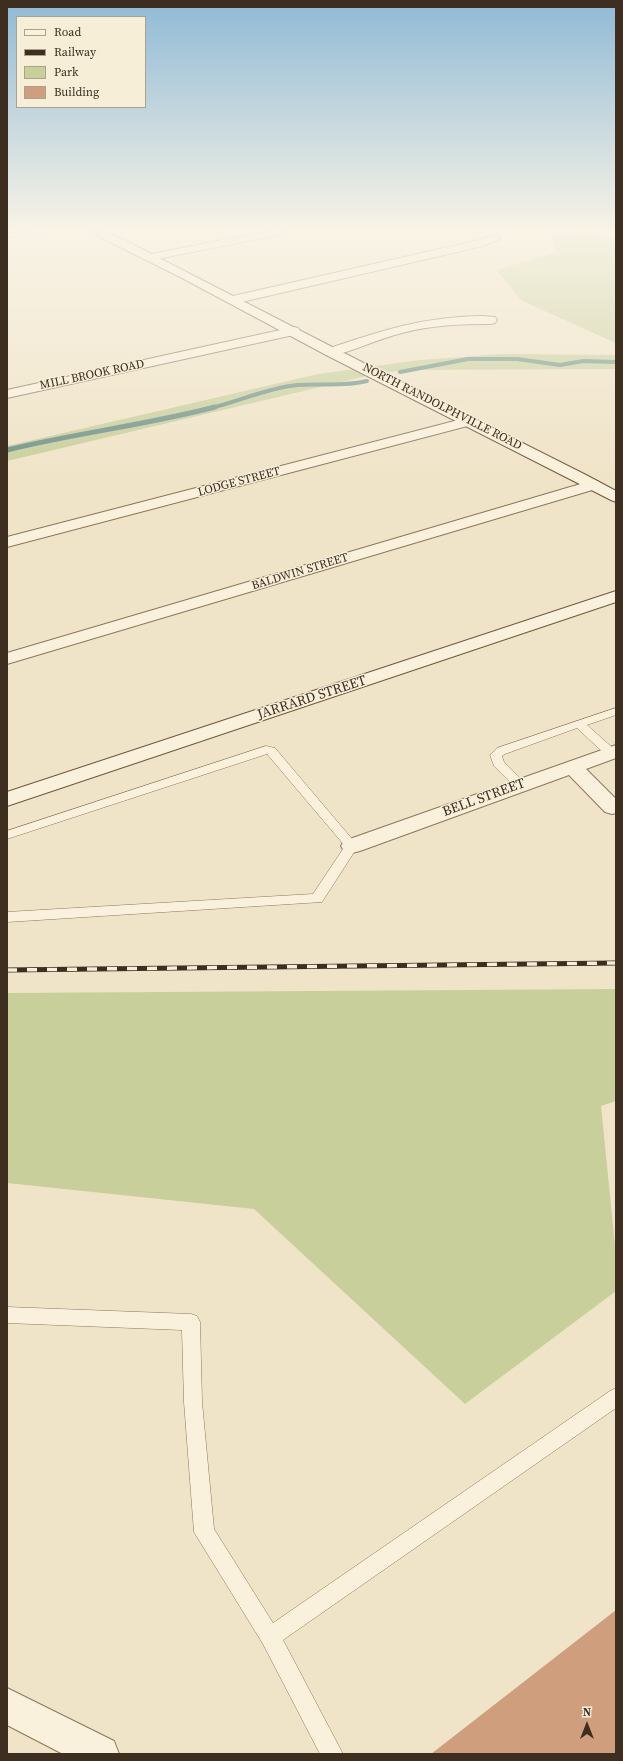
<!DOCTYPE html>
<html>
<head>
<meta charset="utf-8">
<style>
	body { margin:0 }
	#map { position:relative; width:623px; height:1761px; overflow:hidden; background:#f0e4c8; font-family:"Source Serif 4",serif }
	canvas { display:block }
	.frame { position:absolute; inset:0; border:8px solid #3d2e20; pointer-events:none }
	.legend { position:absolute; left:16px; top:16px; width:130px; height:92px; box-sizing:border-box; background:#f7eed8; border:1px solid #ada18e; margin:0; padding:5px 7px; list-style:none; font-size:12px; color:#3d2e20 }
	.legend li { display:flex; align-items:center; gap:8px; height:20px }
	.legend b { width:20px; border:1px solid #ada18e }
	.north { position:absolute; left:567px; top:1705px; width:40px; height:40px; -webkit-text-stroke:3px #f7eed8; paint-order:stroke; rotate:0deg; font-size:11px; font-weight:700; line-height:16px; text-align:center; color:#3d2e20 }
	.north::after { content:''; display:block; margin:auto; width:14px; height:18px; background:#3d2e20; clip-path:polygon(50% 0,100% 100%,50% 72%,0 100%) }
</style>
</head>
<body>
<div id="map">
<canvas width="623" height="1761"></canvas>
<div class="frame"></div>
<ul class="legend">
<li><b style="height:5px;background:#faf1dc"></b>Road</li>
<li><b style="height:5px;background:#3d2e20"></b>Railway</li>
<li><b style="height:11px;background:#c9cf9b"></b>Park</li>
<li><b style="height:11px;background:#cf9f7d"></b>Building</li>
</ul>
<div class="north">N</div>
</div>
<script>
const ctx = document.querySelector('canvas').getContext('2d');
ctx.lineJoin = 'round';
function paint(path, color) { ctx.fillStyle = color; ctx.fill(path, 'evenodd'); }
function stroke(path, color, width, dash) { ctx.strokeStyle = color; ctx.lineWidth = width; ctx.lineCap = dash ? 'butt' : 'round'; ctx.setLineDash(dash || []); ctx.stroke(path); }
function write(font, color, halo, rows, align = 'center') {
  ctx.font = font + ' "Source Serif 4",serif'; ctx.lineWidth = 3; ctx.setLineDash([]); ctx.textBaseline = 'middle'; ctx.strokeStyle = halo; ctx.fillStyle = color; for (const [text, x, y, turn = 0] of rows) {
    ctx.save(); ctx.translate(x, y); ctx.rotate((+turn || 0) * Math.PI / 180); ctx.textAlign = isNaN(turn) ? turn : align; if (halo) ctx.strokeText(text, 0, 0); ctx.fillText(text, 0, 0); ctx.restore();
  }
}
paint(new Path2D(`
	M564,231H593L616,240V343L522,301L496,270L557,252L552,236Z
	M504,354L616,355V369L404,370L367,376L7,461V446L318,374L419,360Z
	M616,989V1101L601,1106L616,1255V1291L465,1404L254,1209L7,1183V993Z`), '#c9cf9b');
stroke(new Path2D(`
	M400,372L468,359H517L560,365L583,361L616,362
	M211,408C239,401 268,388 297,385C320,383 344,387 367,381`), '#6f938a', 4);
stroke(new Path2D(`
	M7,450C76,433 146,425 215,407`), '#6f938a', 5);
paint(new Path2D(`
	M616,1610V1754H431Z`), '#cf9f7d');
const lane = new Path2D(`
	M30,231H48L45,233L7,237V233Z
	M616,708V715L587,725L615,750V756H607L577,728L505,754L502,756L504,762L524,782L526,785L524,788H516L494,766L490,755L497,748Z
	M266,746L275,748L358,846L322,902L7,922V912L313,894L345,846L267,754L7,839V831Z
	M7,1307L191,1314L197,1316L200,1322L202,1402L214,1529L273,1623L610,1391L616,1388V1408L283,1640L343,1754H320L263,1644L194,1532L184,1402L182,1330L7,1323Z`);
const street = new Path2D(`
	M268,231H288L283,234L152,260L146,257L152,254Z
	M494,235L498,236L500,238L498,240L483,246L233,304L229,303L227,300L229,297L233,296L479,240Z
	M482,316L495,317L497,320L495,323L491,324C461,324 431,325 402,333C378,339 356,350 332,356L327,355L326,352L327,349C383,330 423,317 482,316Z
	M294,327L298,328L300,331L298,334L7,398V390Z
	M470,417L475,418L477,421L475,424L7,547V537Z
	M594,480L599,482L602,485L599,488L7,664V653Z
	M616,745V758L586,769L616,799V813L612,814L605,812L569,775L360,851L352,853L344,851L341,846L344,841Z
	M7,1688L114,1741L119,1754H63L7,1725Z`);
const secondary = new Path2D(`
	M91,231H104L130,243L338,350L586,475L616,491V502L611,500L328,356L182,278L92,233Z
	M616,591V602L7,806V792Z`);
stroke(lane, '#8d765c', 1);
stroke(street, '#8d765c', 2);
stroke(secondary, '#6f573f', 2);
paint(lane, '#faf1dc');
paint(street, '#faf1dc');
paint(secondary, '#faf1dc');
const rail = new Path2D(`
	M7,970L616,963`);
stroke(rail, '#3d2e20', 5);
stroke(rail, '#f7eed8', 3.5, [10]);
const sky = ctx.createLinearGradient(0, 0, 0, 477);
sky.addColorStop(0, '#8fbad6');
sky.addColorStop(0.48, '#f8f3e6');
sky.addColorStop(1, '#f8f3e600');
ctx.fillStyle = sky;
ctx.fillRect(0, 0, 623, 477);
write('12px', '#3d2e20', '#f7eed8', [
	["MILL BROOK ROAD",92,375,-12],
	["NORTH RANDOLPHVILLE ROAD",442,407,27],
	["LODGE STREET",239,482,-15],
	["BALDWIN STREET",300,572,-17]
]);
write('14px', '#3d2e20', '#f7eed8', [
	["JARRARD STREET",312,698,-18],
	["BELL STREET",484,798,-20]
]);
</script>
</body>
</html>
